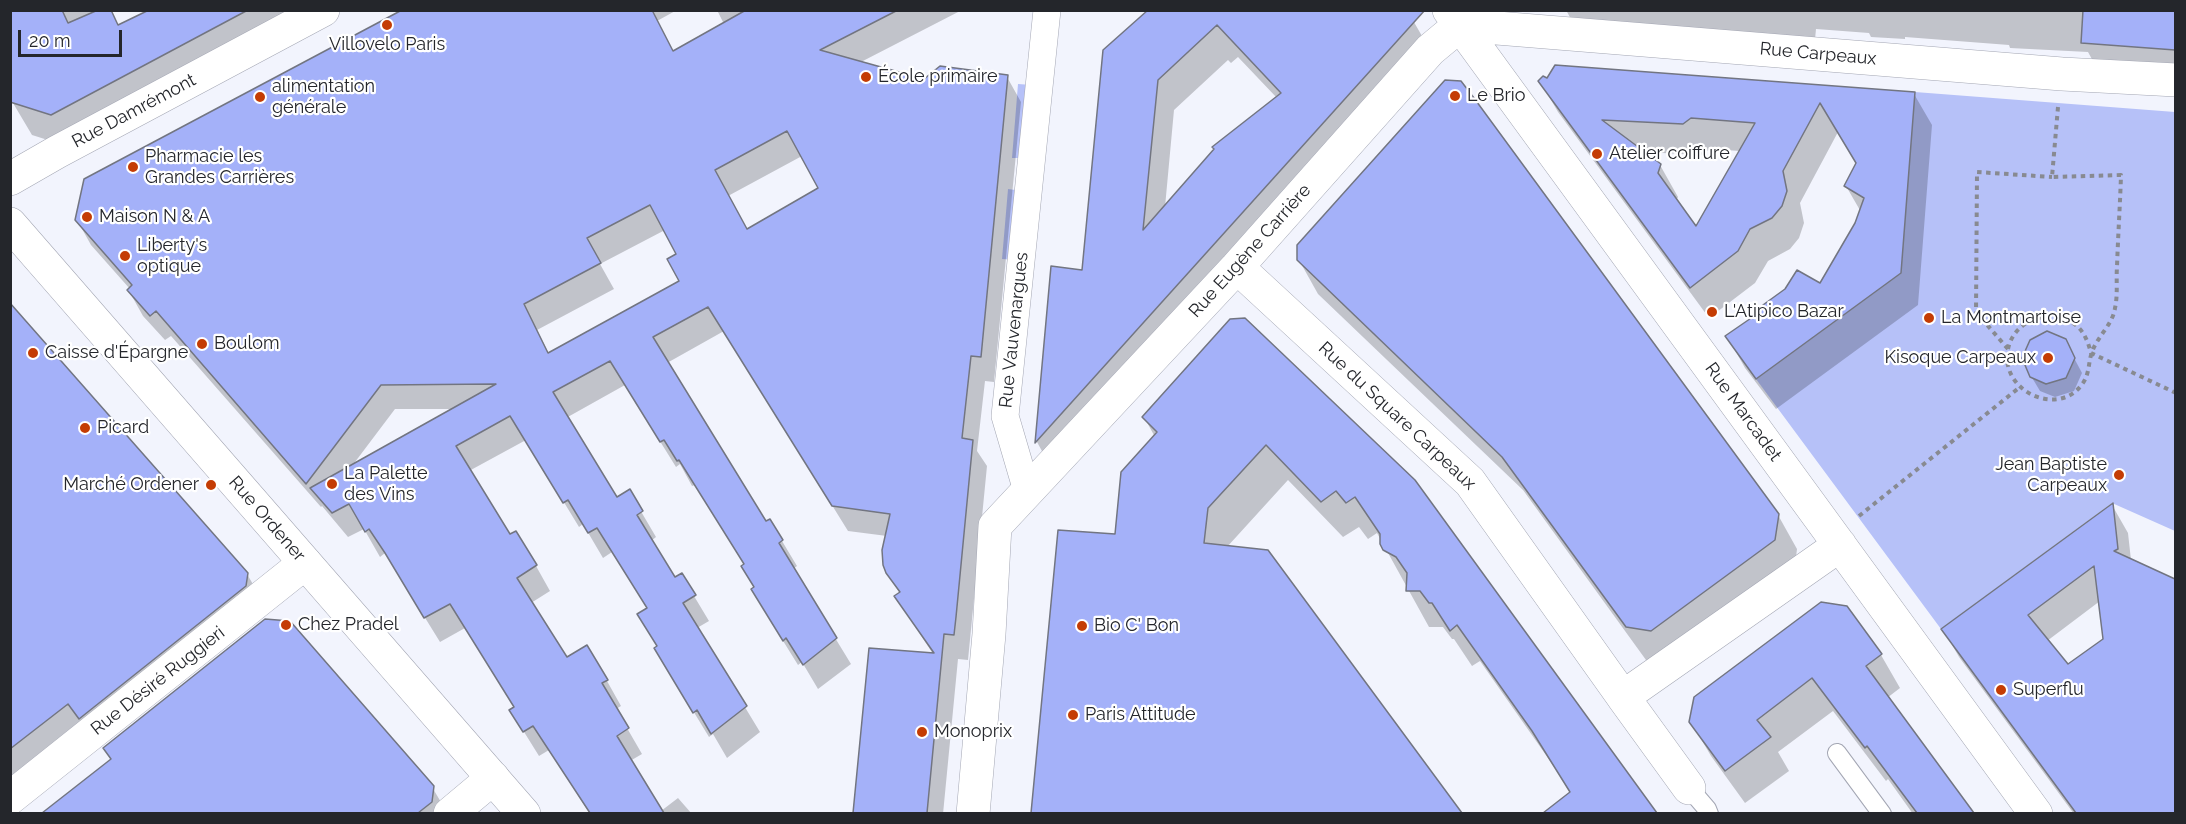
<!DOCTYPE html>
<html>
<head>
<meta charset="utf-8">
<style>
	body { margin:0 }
	#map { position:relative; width:2186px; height:824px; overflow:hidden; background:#f2f4fd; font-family:Raleway,sans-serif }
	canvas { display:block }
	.frame { position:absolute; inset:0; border:12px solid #24262b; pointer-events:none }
	.scale { position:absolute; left:18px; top:30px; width:104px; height:27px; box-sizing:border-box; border:3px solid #24262b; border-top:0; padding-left:8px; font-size:18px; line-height:21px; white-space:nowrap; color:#24262b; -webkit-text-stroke:4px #fff; paint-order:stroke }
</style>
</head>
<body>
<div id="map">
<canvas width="2186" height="824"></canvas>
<div class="frame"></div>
<div class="scale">20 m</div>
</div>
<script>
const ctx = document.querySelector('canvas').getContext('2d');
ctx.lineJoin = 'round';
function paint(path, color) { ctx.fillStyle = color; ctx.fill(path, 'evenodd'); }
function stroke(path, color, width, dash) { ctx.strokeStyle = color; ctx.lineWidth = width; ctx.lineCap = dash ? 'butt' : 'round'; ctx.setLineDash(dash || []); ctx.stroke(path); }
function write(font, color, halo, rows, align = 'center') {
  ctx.font = font + ' Raleway,sans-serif'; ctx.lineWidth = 4.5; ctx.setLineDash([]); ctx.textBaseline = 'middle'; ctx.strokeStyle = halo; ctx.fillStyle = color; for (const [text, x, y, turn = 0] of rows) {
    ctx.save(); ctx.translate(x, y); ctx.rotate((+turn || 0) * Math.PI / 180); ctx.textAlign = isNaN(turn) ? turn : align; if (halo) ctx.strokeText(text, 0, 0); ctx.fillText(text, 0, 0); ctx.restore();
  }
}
paint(new Path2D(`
	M1018,84L1032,85L1026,158H1012Z
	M1915,92L2175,112V531L2112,503L1941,629L1756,379L1901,273Z
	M1008,189L1023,191L1016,260L1002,259Z`), '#b6c1f8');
paint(new Path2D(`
	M10,10H110L119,27L153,10H327L70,147L32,135L10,98Z
	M405,10H677L657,21L674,53L724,24L717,10H962L859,63L924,81L1007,77L1021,102L994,382L985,381L977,451L987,466L968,660L958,659L943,814H855L870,649L933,654L896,597L900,594L887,572V536L848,531L724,331L667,363L765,523L769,521L782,541L797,566L793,569L851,664L818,689L802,662L798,665L767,615L745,565L695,485L692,486L680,464L676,467L625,385L566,418L616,499L629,491L656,537L651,541L675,579L694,596L709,621L697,628L760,732L727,758L713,734L709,737L670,673L658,647L648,609L612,552L603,558L583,524L579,527L526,440L469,471L509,536L536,566L550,591L531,603L566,659L607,681L621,706L616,709L642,754L630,761L661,811L678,798L692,814H590L549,750L539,756L511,711L515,708L465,628L440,642L385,553L380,557L364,529L348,537L322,506L321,507L171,336L165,340L143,316L129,291L130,289L91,245L77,220ZM802,156L820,189L747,230L728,196ZM665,230L678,255L681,282L549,354L537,330L614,289L600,264ZM395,409H454L352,466Z
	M1151,10H1407L1426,43L1053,471L1037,442L1053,268L1084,272ZM1238,57L1277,98L1165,207L1174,110L1228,60L1231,63Z
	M1566,10H2176V78L2099,72L2088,52L2010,48L2009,45L1905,37V39L1871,37L1869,33L1816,29L1814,50L1578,32Z
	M1540,81L1914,94L1932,125L1918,305L1776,409L1745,368L1727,336L1821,285L1856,224L1861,212L1846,186L1857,164L1838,132L1800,203L1804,223L1799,238L1790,249L1768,261L1755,283L1709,318L1558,112ZM1710,149L1740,151L1696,229L1676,201L1678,197L1660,165L1643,152L1701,155Z
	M1299,260L1778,515L1797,549L1794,573L1670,664L1646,660L1523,490L1318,294Z
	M1231,321L1414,481L1656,814H1583L1555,768L1480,661L1472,666L1454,639H1452L1443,627H1429L1377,533L1368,539L1359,527L1343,537L1288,480L1227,547L1267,551L1461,814H1033L1059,531L1117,536L1155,437L1144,417Z
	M2065,341L2082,373L2074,391L2055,397L2040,391L2031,376Z
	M2112,505L2128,533L2131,560L2176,580V814H2074L1959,657L1943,629ZM2100,601L2105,640L2068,666L2047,641Z
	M10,566L247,574L265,605L10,814Z
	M1881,655L1900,688L1887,698L1972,814H1913L1888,779L1886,781L1833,711L1778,752L1789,771L1745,803L1711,756L1691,722L1695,698Z
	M105,749L432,787L448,814H44L111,760Z`), '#0003');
const building = new Path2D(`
	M10,10H62L68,23L98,10H111L118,25L149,10H248L51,115L10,102Z
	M402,10H652L673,51L746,10H898L820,50L924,79L940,66L1008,75L981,357L971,356L962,438L973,440L956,617L954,635L944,634L927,813H853L869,648L934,653L894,596L900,592L886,573L883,565L882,550L890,514L832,506L708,307L653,337L766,521L770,519L783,540L779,543L837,638L803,665L786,638L783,641L751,589L754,587L741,566L744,564L679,460L677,461L664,440L660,442L610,361L553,392L617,497L630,489L643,511L637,515L675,577L682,573L696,595L683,603L747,706L711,734L697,710L693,713L654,648L657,646L637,614L647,608L597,528L588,533L568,500L563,503L510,416L456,446L510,534L516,531L537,565L517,578L567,657L587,645L608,680L602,683L629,728L617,736L664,813H590L533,726L523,732L509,710L514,707L450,604L424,618L385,553L369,529L365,532L349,504L332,513L310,488L496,384L381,385L306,484L156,311L150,316L127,290L132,285L75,220L84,179ZM787,131L818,188L747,229L715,170ZM650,205L676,254L667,259L679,281L548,353L524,304L601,263L587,238Z
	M1148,10H1425L1035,443L1051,266L1082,270L1103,50ZM1217,25L1281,93L1212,147L1214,149L1143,230L1158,80Z
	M2083,10H2175V50L2081,43Z
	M1555,65L1915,92L1901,273L1756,379L1725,336L1757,314L1756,310L1785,289L1797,270L1820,283L1855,223L1864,198L1844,186L1856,163L1820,103L1783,171L1787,191L1782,206L1772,218L1750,229L1738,251L1690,288L1538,81L1543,76L1547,78ZM1691,118L1755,123L1696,226L1658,173L1661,164L1602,120L1683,124Z
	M1445,80L1461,81L1474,98L1779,514L1775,540L1651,631L1626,627L1502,457L1297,260V245Z
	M10,303L248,573L246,586L79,719L68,704L10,749Z
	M1245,318L1415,480L1657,813H1543L1570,792L1532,731L1457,625L1450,631L1432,603H1429L1420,591H1406L1407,573L1396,557L1383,550L1380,544V534L1355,497L1346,503L1336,491L1321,502L1266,445L1208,508L1204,543L1268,550L1462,813H1031L1058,530L1115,534L1121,472L1157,432L1142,417L1230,319Z
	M2047,331L2066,339L2075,358L2066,378L2046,384L2030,377L2022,358L2030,340Z
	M2113,503L2118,549L2114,551L2175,579V813H2076L1941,629ZM2094,566L2103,639L2068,664L2028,615Z
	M1821,602L1847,606L1882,654L1866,666L1974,813H1917L1867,746L1865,748L1812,678L1757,720L1771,737L1725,771L1689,722L1694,697Z
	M265,619L290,621L434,786L432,802L418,813H42L111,759L103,748Z`);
paint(building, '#a4b1f9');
stroke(building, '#727581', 1.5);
const service = new Path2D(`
	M1837,753L1882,814
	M1689,788L1707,809L1709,814`);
const pedestrian = new Path2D(`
	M1027,491L1005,416L1047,10`);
const minor = new Path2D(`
	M1449,10L2036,814
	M1460,25L2062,74L2176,80
	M1237,267L1470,482L1623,697L1840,545
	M1623,697L1689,788
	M10,798L305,563
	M450,814L493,778
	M973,814L989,634L995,526L1237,267L1430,50L1460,25L1473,10`);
const tertiary = new Path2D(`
	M10,179L57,152L323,10`);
const secondary = new Path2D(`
	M10,224L524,814`);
stroke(service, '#a3a6b3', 20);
stroke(pedestrian, '#a3a6b3', 28);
stroke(minor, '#a3a6b3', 34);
stroke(tertiary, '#a3a6b3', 34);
stroke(secondary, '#a3a6b3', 34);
stroke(new Path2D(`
	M2058,107L2052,177L2121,175C2120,206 2118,236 2117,267C2116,280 2118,295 2115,308C2113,324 2097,337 2092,352C2088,363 2090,372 2083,383C2059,419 1999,391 2008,349C2014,320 2049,308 2073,323C2084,330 2088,342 2091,353L2176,393
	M2008,349L1976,312L1977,172L2052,177
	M1859,516L2020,387`), '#888a91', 4, [4.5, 4.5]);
stroke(service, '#fff', 18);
stroke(pedestrian, '#fff', 27);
stroke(minor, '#fff', 33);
stroke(tertiary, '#fff', 33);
stroke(secondary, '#fff', 33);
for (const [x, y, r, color] of [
	[387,25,6,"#c43c04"],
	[866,77,6,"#c43c04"],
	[1455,96,6,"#c43c04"],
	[260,97,6,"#c43c04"],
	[1597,154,6,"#c43c04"],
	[133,167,6,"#c43c04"],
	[87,217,6,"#c43c04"],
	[125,256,6,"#c43c04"],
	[1712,312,6,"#c43c04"],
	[1929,318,6,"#c43c04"],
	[202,344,6,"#c43c04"],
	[33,353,6,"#c43c04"],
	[2048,358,6,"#c43c04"],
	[85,428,6,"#c43c04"],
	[2119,475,6,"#c43c04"],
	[332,484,6,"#c43c04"],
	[211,485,6,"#c43c04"],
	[286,625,6,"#c43c04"],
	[1082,626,6,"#c43c04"],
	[2001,690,6,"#c43c04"],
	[1073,715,6,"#c43c04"],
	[922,732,6,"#c43c04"]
]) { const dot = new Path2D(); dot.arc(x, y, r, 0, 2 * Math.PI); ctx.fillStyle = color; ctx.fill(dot); stroke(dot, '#fff', 2); }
write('18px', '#24262b', '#fff', [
	["Villovelo Paris",387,45,"center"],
	["École primaire",878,77],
	["alimentation",272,87],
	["générale",272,108],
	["Le Brio",1467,96],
	["Atelier coiffure",1609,154],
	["Pharmacie les",145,157],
	["Grandes Carrières",145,178],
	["Maison N & A",99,217],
	["Liberty's",137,246],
	["optique",137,267],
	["L'Atipico Bazar",1724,312],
	["La Montmartoise",1941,318],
	["Boulom",214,344],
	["Caisse d'Épargne",45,353],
	["Kisoque Carpeaux",2036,358,"right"],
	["Picard",97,428],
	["Jean Baptiste",2107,465,"right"],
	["Carpeaux",2107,486,"right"],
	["La Palette",344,474],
	["des Vins",344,495],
	["Marché Ordener",199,485,"right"],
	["Chez Pradel",298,625],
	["Bio C' Bon",1094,626],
	["Superflu",2013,690],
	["Paris Attitude",1085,715],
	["Monoprix",934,732]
], 'left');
write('18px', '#24262b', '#fff', [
	["Rue Carpeaux",1818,54,5],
	["Rue Damrémont",134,111,-28],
	["Rue Eugène Carrière",1250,251,-48],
	["Rue Vauvenargues",1014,330,-84],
	["Rue Marcadet",1743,412,54],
	["Rue du Square Carpeaux",1397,416,43],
	["Rue Ordener",267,519,49],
	["Rue Désiré Ruggieri",158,681,-38]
]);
</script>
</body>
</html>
